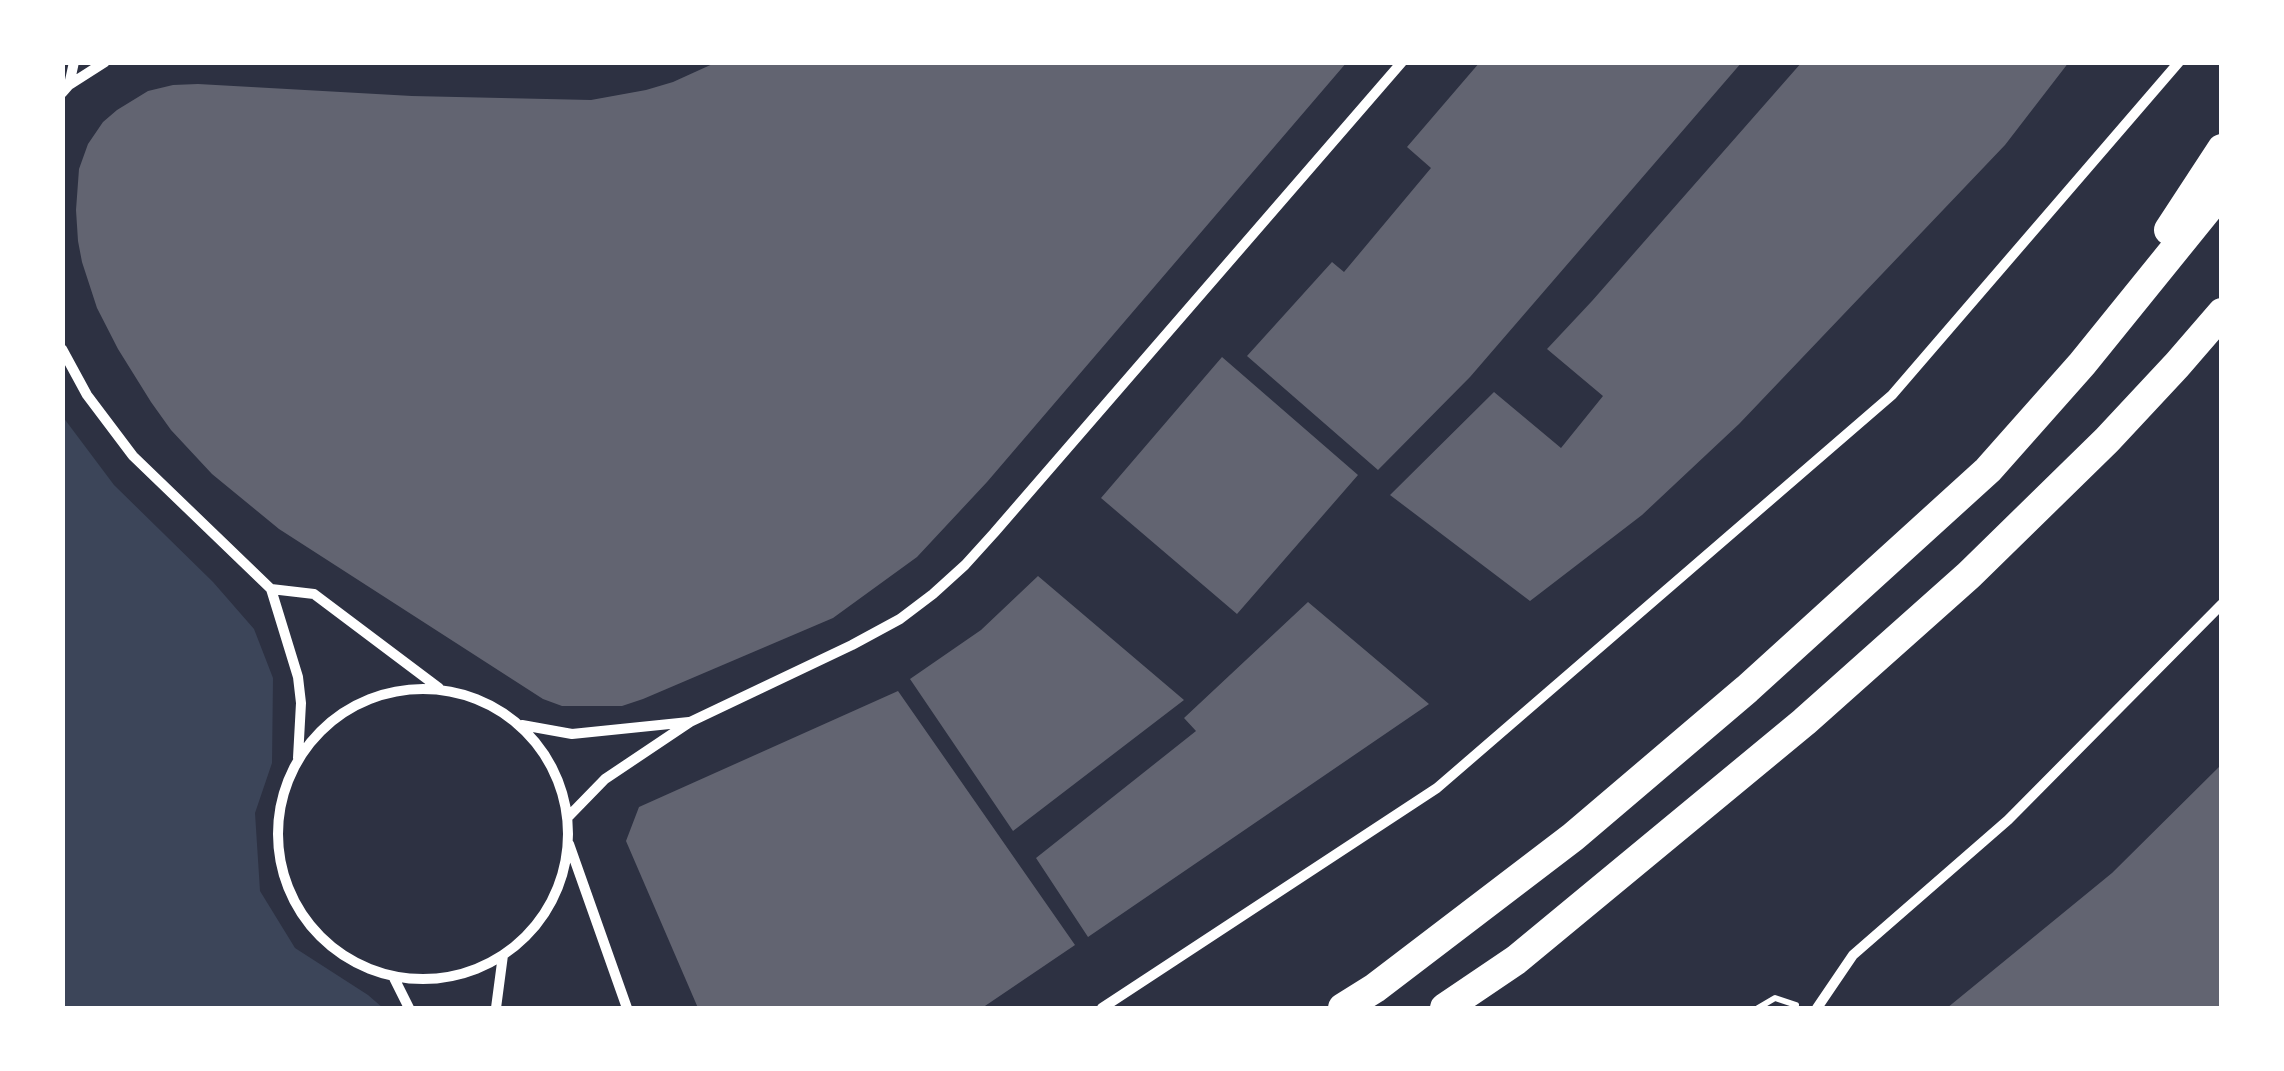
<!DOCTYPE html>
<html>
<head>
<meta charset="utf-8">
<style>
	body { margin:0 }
	#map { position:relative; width:2284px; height:1071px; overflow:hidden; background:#2d3142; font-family:Montserrat,sans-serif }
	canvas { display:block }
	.frame { position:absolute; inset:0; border:65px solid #fff; pointer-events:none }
</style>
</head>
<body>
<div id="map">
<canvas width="2284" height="1071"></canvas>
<div class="frame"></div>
</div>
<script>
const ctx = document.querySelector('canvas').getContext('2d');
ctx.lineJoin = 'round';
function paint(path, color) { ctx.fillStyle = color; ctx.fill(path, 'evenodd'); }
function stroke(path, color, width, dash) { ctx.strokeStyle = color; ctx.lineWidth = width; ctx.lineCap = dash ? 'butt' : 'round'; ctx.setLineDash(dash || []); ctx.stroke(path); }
paint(new Path2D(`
	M63,417L114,485L213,582L254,629L273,678L272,763L255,813L260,891L295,948L368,995L383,1008H63Z`), '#3c4559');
paint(new Path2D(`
	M717,62H1347L987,482L917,557L833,618L643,699L622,706H562L543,699L279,529L212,474L171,430L151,402L118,349L97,308L82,262L78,241L76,210L79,169L88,144L103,122L117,110L148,91L173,85L198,84L412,96L591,100L646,90L673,82Z
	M1480,62H1742L1470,377L1378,470L1247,356L1332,262L1344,272L1431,168L1407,147Z
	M1802,62H2069L2005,145L1739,424L1642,515L1530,601L1390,495L1494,392L1561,448L1603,396L1547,349L1592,301Z
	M1222,357L1358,475L1237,614L1101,498Z
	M1038,576L1184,700L1013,831L910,679L981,630Z
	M1308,602L1429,704L1088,937L1036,858L1196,731L1184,718Z
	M898,691L1075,945L982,1008H698L626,841L639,807Z
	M2222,764V1008H1947L2112,873Z`), '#626471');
stroke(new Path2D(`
	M1758,1008L1775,998L1796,1005`), '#fff', 6);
stroke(new Path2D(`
	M69,85L105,62
	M62,93L69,85L74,62
	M62,349L87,395L133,456L271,589L298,677L301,703L298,758
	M271,589L314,594L439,688
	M278 834a145 145 0 1 1 290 0a145 145 0 1 1-290 0Z
	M522,725L572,734L689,722
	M568,817L605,779L690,722L852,645L900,619L933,594L965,565L994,533L1402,62
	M569,844L627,1008
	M393,976L409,1008
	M496,1008L503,955
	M1102,1008L1437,788L1892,395L2179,62
	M1817,1008L1853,955L2008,820L2222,604`), '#fff', 10);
stroke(new Path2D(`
	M2169,230L2222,149
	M1343,1008L1375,988L1573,837L1747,689L1988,470L2082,364L2222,191
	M1445,1008L1516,960L1804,722L1969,575L2107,440L2177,365L2222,313`), '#fff', 30);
</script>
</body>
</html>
